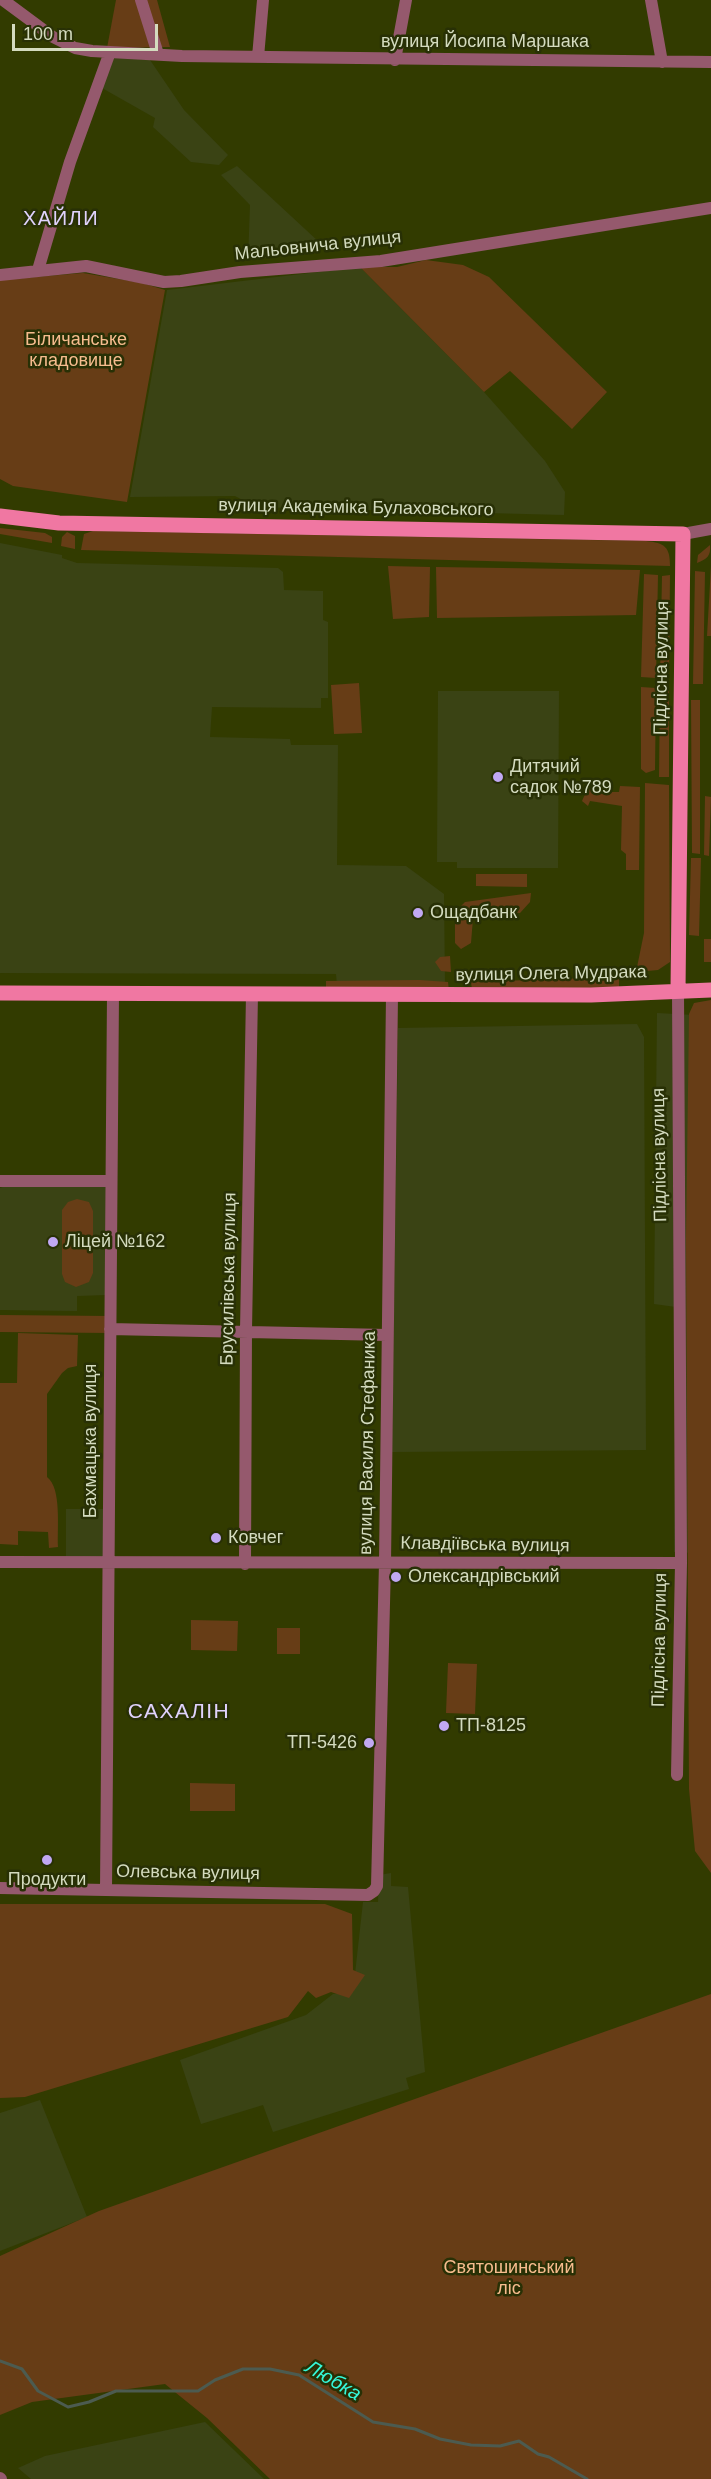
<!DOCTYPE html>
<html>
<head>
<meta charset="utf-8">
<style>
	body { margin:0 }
	#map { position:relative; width:711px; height:2479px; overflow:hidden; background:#323b00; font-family:Helvetica,sans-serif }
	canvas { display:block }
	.scale { position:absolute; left:12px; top:24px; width:146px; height:27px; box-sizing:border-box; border:3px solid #d4dbbf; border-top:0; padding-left:8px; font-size:18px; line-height:21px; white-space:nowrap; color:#d4dbbf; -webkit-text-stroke:4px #283005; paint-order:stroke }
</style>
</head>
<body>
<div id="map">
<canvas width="711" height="2479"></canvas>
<div class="scale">100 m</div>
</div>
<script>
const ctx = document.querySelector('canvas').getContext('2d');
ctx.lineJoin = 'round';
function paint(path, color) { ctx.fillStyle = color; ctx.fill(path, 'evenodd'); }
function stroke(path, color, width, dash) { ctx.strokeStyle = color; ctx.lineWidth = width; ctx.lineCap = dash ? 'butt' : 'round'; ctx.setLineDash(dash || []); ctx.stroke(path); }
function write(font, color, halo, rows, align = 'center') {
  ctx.font = font + ' Helvetica,sans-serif'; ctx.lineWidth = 5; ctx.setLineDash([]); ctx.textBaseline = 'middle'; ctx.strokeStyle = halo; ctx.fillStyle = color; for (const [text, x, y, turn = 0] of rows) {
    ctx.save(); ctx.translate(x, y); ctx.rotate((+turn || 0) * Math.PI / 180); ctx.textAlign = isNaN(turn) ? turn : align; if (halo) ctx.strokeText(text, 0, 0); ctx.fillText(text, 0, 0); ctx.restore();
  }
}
paint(new Path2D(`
	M114,57L150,60L184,110L228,155L219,165L191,162L153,127L155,118L102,88Z
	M237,166L319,242L310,253L248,260L250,205L221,175Z
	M360,267L484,392L545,461L565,492L564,515L256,507L235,496L130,497L167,290Z
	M0,543L62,555V558L77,563L278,568L283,572L284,590L323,591V620L328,622V698H321V708L212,707L210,737L290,739L291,745H338L337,865L406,866L444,894L445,986L337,985L336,974L0,973Z
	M438,691H559L558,868H457V862H437Z
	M657,1013L694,1015L693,1553L674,1552L676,1307L654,1304Z
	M637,1024L644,1037L646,1450L392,1452L398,1028Z
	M8,1185H106V1295L77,1296V1311L0,1310V1188Z
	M66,1509H106V1556L66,1559Z
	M391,1873V1886L408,1887L425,2072L406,2078L409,2089L273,2132L263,2105L201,2124L180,2060L306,2015L333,1994L353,1992L363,1902H378L379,1875Z
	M40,2100L87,2217L0,2251V2113Z
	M205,2422L264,2479H31L18,2468L45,2456Z`), '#3a4314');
paint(new Path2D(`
	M116,0H157L170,47L107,48Z
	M426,260L463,265L489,277L607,392L572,429L510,371L484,392L360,267H397Z
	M83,273L142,283L165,290L127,502L13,486L0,479V280Z
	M0,528L45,533L52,537V543L0,534Z
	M93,531L646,541C665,543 670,547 670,566L81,550L84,534Z
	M67,532L75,536V549L61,546L62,537Z
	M710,545C711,556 707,559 697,563L698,555Z
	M388,566L430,567L429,617L393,619Z
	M711,566V636H707Z
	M436,567L640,570L636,615L437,618Z
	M695,571L705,572L703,684H693Z
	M644,574L658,575L656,678L641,677Z
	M670,575L669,679H660L662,576Z
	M359,683L362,733L334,734L331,685Z
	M641,687L656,688L655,770L646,773L641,769Z
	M660,687L669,688V777H659Z
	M691,700H700V854L692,853Z
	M645,783L669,785L670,962L658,970L636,972L644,933Z
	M601,786V792H619L620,786L640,787L639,870H626V854L621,850L622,806L590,801L588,806L582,801L587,790Z
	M705,796L711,797L709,856L704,855Z
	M691,858H701L699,936L689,935Z
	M476,874H527V887L476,886Z
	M531,893L530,902L520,913L497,911L491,906H474L471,943L461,949L455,943V912L465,902Z
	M704,939H711V962H704Z
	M450,956L451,972L441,971L435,962L440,957Z
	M619,977V987L573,990H472L471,982Z
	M419,980L448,982L449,991H326V981Z
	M711,1000V1873L695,1851L689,1789L686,1238L689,1014L694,1003Z
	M77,1199L89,1202L93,1211V1273L89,1282L76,1287L65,1282L62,1274V1210L68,1202Z
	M0,1315L110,1316V1333L0,1332Z
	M18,1333L78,1335L77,1366L68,1368L62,1373L47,1394V1477C62,1488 57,1529 58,1547L49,1548L48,1532L18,1531V1545L0,1544V1383H17Z
	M191,1620L238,1621L237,1651L191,1650Z
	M277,1628H300V1654H277Z
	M448,1663L477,1664L475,1714L446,1713Z
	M190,1783L235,1784V1811H190Z
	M0,1904H325L352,1914L353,1970L365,1975L349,1998L331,1992L316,1998L308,1991L288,2017L25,2097L0,2098Z
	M711,1994V2479H270L207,2418L165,2384L32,2402L0,2415V2256L99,2211Z`), '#673d16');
stroke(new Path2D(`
	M0,2361L22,2369L38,2391L68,2407L89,2402L116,2391H198L215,2380L243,2369H270L299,2375L373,2422L415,2429L440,2439L471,2445L500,2446L519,2441L538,2454L549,2457L587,2479`), '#4c5b50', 3);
stroke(new Path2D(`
	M3,0L53,37L75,48L92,51L182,56L711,62
	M141,0L158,54
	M651,0L662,62
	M258,57L263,0
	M395,60L406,0
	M38,270L70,162L110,52
	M0,275L86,266L164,282L181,281L240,272L381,261L711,208
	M683,534L711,529
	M0,1181H111
	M110,1329L387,1335
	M0,1562L681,1563
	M245,1564L246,1330L252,994
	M677,1775L681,1563L678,990
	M0,1888L368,1895L374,1891L377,1886L385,1563L392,995
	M106,1889L113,994
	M0,2478L1,2479`), '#95596d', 12);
stroke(new Path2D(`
	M0,516L59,523L683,534L678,990
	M0,993L591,995L711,990`), '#f077a2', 15);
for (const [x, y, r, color] of [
	[498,777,6,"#c1a8f3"],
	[418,913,6,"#c1a8f3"],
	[53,1242,6,"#c1a8f3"],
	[216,1538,6,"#c1a8f3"],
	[396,1577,6,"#c1a8f3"],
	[444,1726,6,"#c1a8f3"],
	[369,1743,6,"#c1a8f3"],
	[47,1860,6,"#c1a8f3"]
]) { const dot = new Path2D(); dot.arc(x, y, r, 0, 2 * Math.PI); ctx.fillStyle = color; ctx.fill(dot); stroke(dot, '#283005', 2); }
write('18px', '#d4dbbf', '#283005', [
	["вулиця Йосипа Маршака",485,42],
	["Мальовнича вулиця",318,246,-6],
	["вулиця Академіка Булаховського",356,508,1],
	["Підлісна вулиця",662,668,-89],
	["вулиця Олега Мудрака",551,974,-1],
	["Підлісна вулиця",660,1155,-91],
	["Брусилівська вулиця",229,1279,-89],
	["Бахмацька вулиця",91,1441,-90],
	["вулиця Василя Стефаника",368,1443,-89],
	["Клавдіївська вулиця",485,1545,1],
	["Підлісна вулиця",660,1640,-89],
	["Олевська вулиця",188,1873,1]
]);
write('18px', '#f7bc8e', '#283005', [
	["Біличанське",76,340],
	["кладовище",76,361],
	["Святошинський",509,2268],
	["ліс",509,2289]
]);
write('18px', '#d4dbbf', '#283005', [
	["Дитячий",510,767],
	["садок №789",510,788],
	["Ощадбанк",430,913],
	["Ліцей №162",65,1242],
	["Ковчег",228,1538],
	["Олександрівський",408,1577],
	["ТП-8125",456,1726],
	["ТП-5426",357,1743,"right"],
	["Продукти",47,1880,"center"]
], 'left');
ctx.letterSpacing = '1.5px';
write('20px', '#e0d2fd', '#283005', [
	["ХАЙЛИ",61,219]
]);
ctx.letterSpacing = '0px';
write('italic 20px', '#35f8da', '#283005', [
	["Любка",333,2381,30]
]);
ctx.letterSpacing = '1.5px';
write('21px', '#e0d2fd', '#283005', [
	["САХАЛІН",179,1712]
]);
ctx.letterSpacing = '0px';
</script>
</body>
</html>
